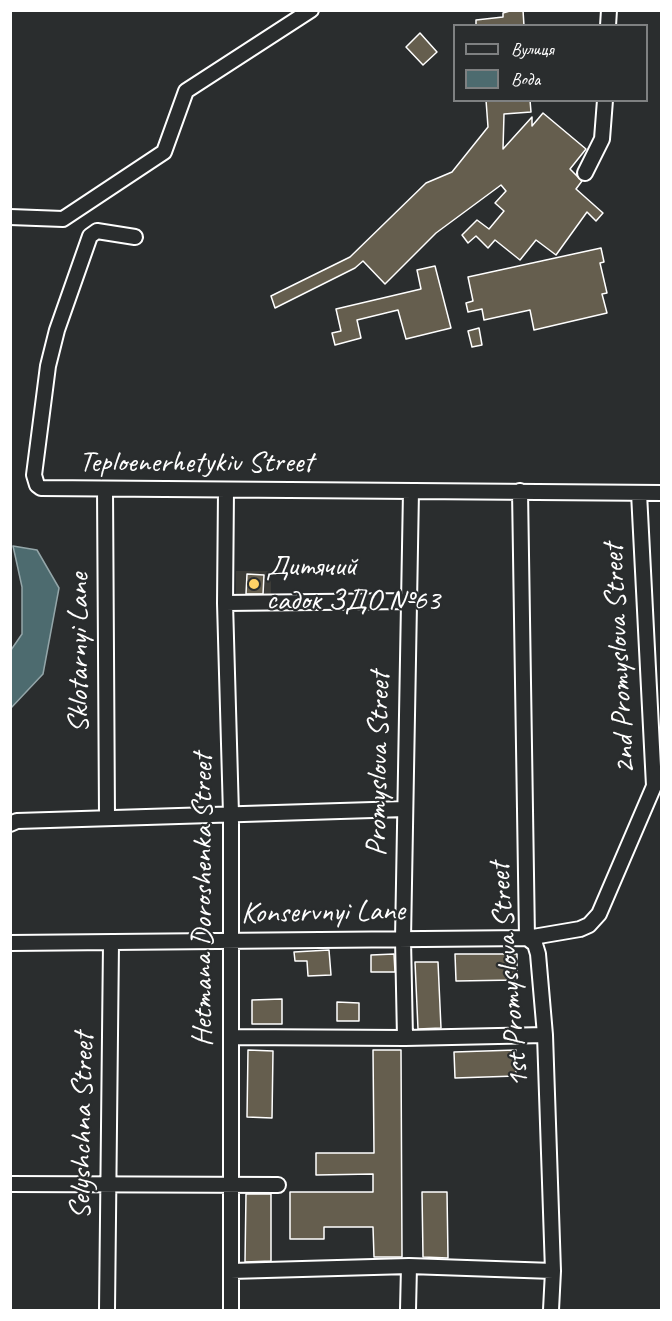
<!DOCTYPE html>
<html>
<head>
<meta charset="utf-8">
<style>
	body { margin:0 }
	#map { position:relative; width:672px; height:1321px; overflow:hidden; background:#2a2d2e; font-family:Caveat,sans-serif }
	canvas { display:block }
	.frame { position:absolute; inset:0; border:12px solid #fff; pointer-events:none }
	.legend { position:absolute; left:453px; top:24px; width:195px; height:78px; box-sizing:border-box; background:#2a2d2e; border:2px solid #7f8182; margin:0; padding:8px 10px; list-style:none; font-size:18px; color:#fff }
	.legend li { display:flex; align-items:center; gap:12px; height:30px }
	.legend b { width:30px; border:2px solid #7f8182 }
</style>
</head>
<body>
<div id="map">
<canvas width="672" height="1321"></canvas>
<div class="frame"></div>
<ul class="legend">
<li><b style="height:8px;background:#2a2d2e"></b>Вулиця</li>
<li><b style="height:16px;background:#4d6b6f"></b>Вода</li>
</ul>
</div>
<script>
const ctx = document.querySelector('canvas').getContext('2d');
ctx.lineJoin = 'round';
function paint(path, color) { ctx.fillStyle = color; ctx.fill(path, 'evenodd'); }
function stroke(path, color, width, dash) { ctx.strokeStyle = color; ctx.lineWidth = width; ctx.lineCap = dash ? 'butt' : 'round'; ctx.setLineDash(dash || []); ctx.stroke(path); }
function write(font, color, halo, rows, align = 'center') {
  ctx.font = font + ' Caveat,sans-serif'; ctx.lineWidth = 4.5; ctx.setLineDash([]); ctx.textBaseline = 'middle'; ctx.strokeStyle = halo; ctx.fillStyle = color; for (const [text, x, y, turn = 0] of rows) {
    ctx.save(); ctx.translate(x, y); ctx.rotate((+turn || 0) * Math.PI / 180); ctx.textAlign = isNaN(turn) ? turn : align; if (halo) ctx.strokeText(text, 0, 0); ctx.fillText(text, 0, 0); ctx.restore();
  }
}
paint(new Path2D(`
	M236,571H271V597L236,596Z`), '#3c3c38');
const water = new Path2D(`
	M13,546L37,550L59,588L43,674L11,708V650L22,634V587Z`);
paint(water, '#4d6b6f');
stroke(water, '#94a6a9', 1.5);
const building = new Path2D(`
	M513,10H523L524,26H476V20L503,17V13Z
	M420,33L437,52L423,65L406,47Z
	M486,100H530L531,112L504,114L503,149L532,117V126L543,113L586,149L570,169L582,181L576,189L603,213L596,221L587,212L556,255L536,240L520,260L495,240L488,248L476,236L468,243L462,235L477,220L489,229L504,211L495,203L506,191L501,185L436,233L385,284L363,261L355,268L275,308L271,296L350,257L426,183L452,172L488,127Z
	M601,248L604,262L600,263L607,293L602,294L607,313L534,330L530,310L484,320L482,309L468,312L466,303L473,301L468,277Z
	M435,266L451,328L406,339L398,310L357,320L361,338L335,345L332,333L341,331L336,309L421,289L417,270Z
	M479,328L482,345L472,347L468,331Z
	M247,574L264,575L263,594H246Z
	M329,950L331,975L308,976L307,961H295L294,952Z
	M394,954L395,972H371V955Z
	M455,954H517V980L456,981Z
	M415,962H438L441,1028L418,1029Z
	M282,999V1024H252V1000Z
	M337,1002L359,1003V1021H337Z
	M248,1050L273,1051L272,1118L247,1117Z
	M373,1050H401L402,1257H374L373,1227H324V1239H290V1192H373V1174L316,1175V1153H374Z
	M516,1050V1076L455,1078L454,1052Z
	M422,1192H447L448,1258L423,1257Z
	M246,1194H271V1261L245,1262Z`);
paint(building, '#655e4e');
stroke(building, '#fff', 1.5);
const minor = new Path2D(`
	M608,26L609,10
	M585,173L602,139L605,100
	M10,217L63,219L164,152L186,91L311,10
	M135,237L97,231L90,236L57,330L48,366L34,475L37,485L41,488L662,493
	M105,489L107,817
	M226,490L225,603L231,814V1310
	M520,491L527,938L535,944L538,954L545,1035L553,1271L551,1310
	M225,603L409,601
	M10,824L17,821L405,809
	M10,943L527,938L580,929L589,925L599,914L654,786L639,493
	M232,1037L405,1038L545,1035
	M405,1038L403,939L411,491
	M10,1184L278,1185
	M231,1271L409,1266L553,1271
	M107,1310L111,943
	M408,1310L409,1266`);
stroke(minor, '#fff', 18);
stroke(minor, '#2a2d2e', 14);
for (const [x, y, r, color] of [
	[254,584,6,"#ffd166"]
]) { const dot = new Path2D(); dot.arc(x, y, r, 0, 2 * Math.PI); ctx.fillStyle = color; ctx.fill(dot); stroke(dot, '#2a2d2e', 2); }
write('30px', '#fff', '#2a2d2e', [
	["Teploenerhetykiv Street",196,463],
	["Sklotarnyi Lane",79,653,-90],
	["2nd Promyslova Street",620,659,-93],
	["Promyslova Street",379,764,-89],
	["Hetmana Doroshenka Street",203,900,-90],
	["Konservnyi Lane",323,913,-1],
	["1st Promyslova Street",510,975,-95],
	["Selyshchna Street",83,1126,-89]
]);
write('30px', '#fff', '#2a2d2e', [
	["Дитячий",266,567],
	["садок ЗДО №63",266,601]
], 'left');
</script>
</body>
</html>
